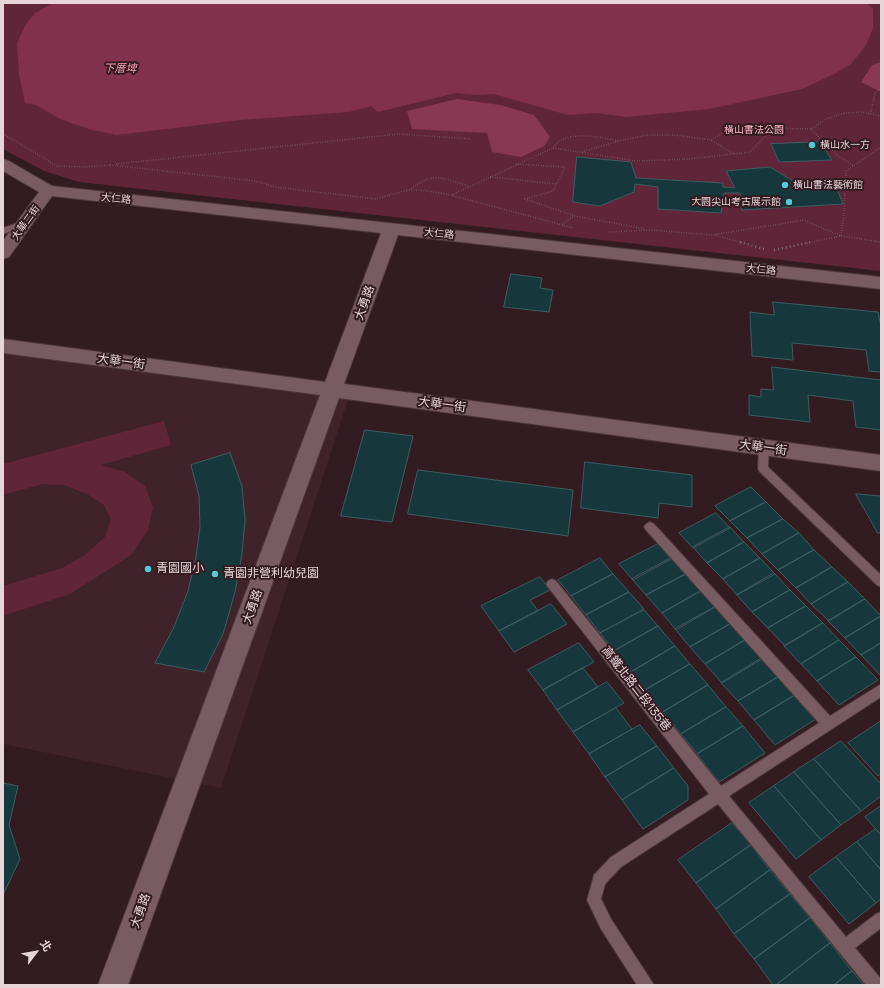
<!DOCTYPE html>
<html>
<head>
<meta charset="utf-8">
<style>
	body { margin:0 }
	#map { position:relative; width:884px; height:988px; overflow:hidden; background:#331b22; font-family:"Space Grotesk","Noto Sans TC",sans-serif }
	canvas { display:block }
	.frame { position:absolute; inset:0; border:4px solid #e7d5d9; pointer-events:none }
	.north { position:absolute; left:16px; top:932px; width:40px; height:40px; -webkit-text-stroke:3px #331b22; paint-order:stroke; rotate:58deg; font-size:11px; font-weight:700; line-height:16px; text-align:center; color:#e7d5d9 }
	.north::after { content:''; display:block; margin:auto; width:14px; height:18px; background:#e7d5d9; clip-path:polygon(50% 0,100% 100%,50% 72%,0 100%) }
</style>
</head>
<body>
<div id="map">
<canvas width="884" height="988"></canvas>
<div class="frame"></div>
<div class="north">北</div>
</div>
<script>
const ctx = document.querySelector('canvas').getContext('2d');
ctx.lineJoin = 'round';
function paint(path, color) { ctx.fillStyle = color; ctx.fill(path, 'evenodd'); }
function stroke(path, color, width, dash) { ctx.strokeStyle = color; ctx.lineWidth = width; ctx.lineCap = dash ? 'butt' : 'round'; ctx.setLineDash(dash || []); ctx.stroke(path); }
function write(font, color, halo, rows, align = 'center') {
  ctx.font = font + ' "Space Grotesk","Noto Sans TC",sans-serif'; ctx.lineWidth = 4; ctx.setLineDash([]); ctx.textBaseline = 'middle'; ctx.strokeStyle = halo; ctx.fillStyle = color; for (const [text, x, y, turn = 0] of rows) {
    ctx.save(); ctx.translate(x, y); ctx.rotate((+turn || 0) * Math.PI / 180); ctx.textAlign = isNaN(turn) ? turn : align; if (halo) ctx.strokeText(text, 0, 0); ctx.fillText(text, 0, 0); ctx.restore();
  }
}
paint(new Path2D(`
	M3,346L350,394L221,788L3,744Z`), '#40222b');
paint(new Path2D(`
	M3,3H881V271L79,182L44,171L3,149Z
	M164,421L171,445L101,465L125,472L145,486L153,507L148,530L131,555L70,594L3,616V586L62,568L85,555L105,537L111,519L104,505L87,494L64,485L42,484L3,495V464Z`), '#612539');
paint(new Path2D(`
	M881,62V92L861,82L872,65Z
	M457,99L500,105L534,115L550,137L544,146L521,157L492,152L487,133L412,129L407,111Z`), '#883852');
paint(new Path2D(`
	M53,3H867L873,9V28L866,45L851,64L836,73L802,89L709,109L626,117L597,113L568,115L494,94L476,95L456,93L378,112L371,106L349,112L240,120L117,135L92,130L60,119L36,105L25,103L19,74L17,43L26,24L35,13Z`), '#81314c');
const building = new Path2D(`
	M820,142L832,160L779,162L771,144Z
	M577,157L631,162L636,178L723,183V187L735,188L726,171L770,167L793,181H834L843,204L742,210L740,193H724L721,213L658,209V187L635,184L634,192L600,206L573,202Z
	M511,274L542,278L540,288L553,290L549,312L504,307Z
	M773,302L878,312L881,327V372L869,371L866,350L792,343L793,360L752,356L750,312L774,315Z
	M772,367L881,380V430L856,427L853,401L808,395L810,422L749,415V395L761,397V389L773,390Z
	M365,430L413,436L392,522L341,516Z
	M230,453L242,486L245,520L242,554L235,592L223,634L204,672L155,663L174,627L188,591L196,557L200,527L199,496L191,465Z
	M585,462L692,475V507L659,503L658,518L581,508Z
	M418,470L573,490L568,536L408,514Z
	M751,487L766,502L730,521L715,506Z
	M856,494L881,496V533H878Z
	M766,502L783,519L747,538L730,521Z
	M716,513L730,528L693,548L679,533Z
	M783,519L799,533L762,554L747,538Z
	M730,527L744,542L707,563L693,547Z
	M799,533L814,550L778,570L762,554Z
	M744,542L760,558L723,579L707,563Z
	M658,544L671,559L633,580L619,564Z
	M814,550L832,567L796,588L778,570Z
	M600,558L613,574L571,596L558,580Z
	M671,558L686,574L646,595L632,579Z
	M760,558L775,574L737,595L723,579Z
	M832,567L848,582L811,604L796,588Z
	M774,573L790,590L752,612L737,595Z
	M613,574L629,592L586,615L571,596Z
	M686,574L701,591L662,613L646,595Z
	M540,577L550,590L530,600L538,611L499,631L481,606Z
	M848,582L865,599L829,621L811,604Z
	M790,590L806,606L768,628L752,612Z
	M701,591L715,607L676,630L662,613Z
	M629,592L644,609L600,633L586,615Z
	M865,599L881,616L845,638L828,621Z
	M551,604L567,624L514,652L499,631Z
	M806,606L823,623L785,646L768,628Z
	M715,607L730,624L690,647L675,629Z
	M644,610L658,626L614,651L600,633Z
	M881,616V643L861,655L845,638Z
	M823,623L839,640L801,664L784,646Z
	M730,624L745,640L705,664L690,647Z
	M658,626L675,646L631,672L614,651Z
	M745,640L762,659L722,683L705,664Z
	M839,640L856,657L817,681L801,664Z
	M579,643L594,662L543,690L528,670Z
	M881,643V676L861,655Z
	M675,646L690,664L645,690L631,672Z
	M856,657L878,680L839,705L817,681Z
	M762,658L778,677L738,701L721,683Z
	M690,664L708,685L663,712L645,690Z
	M583,668L598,687L557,710L543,690Z
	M778,677L795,695L754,720L738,701Z
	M607,682L624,703L573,732L557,710Z
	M708,685L726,707L681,734L663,712Z
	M795,695L816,719L775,745L754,720Z
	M726,707L743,726L697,754L681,734Z
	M616,708L632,729L589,754L573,732Z
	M881,721V774L878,776L848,743Z
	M640,725L657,746L605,777L589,754Z
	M743,726L765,753L719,782L697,754Z
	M841,741L881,784V796L861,811L814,759Z
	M657,746L674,768L622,800L605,777Z
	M814,759L861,811L841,825L794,772Z
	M674,768L688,786V800L643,829L622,800Z
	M794,772L841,825L821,840L774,786Z
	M3,783L18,786L9,825L20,859L3,895Z
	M774,786L821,840L796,859L749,803Z
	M881,806V835L865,817Z
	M732,823L751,845L696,883L678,860Z
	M876,829L881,835V870L857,842Z
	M857,842L881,870V899L876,903L836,857Z
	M751,845L770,870L716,909L696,883Z
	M836,857L876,903L849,924L809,877Z
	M770,870L790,894L734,934L716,909Z
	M790,894L810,918L754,959L734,934Z
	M810,918L830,943L776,985H773L754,959Z
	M830,943L852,971L834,985H776Z
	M852,971L864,985H834Z`);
paint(building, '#16383c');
stroke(building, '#3c5d61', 1);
const service = new Path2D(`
	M26,220L30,223L29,225L3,234V228Z
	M764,444L768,445L769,448L768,467L881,575V587L877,585L759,471L758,468L759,448L760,445Z
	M650,522L654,524L830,716L881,684V697L729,796L846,937L876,914L881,912V928L855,948L881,979V985H866L718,804L621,867L605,884L601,899L611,919L654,985H637L601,929L587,900L594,875L611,857L709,794L548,587L546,584L548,581L552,579L556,581L721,786L819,723L646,530L644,527L646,524Z`);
const minor = new Path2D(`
	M3,159L9,161L52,186L881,277V289L398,235L344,384L881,455V471L339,398L128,985H98L320,395L3,353V339L325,382L381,233L52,196L9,257L3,259V241L39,192L3,171Z`);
stroke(service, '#4b373c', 2);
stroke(minor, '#4b373c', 2);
stroke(new Path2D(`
	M871,112L875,93L881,89
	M811,129L837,155L854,166
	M3,134L57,166L84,167L111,165
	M711,140L733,127L811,129L826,119L844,113L862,112L881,116
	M553,148L636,161L689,159L750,152L773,128
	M582,152L618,141L647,135H674L711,140L734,154
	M116,164L398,134L471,139
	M516,164L565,167L553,191L525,199L575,216L645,229
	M110,165L255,181L275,187L376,199L408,190H421L451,195L573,228
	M490,177L557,184
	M409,190C435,171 440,178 469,186
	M452,195L553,148C564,129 600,137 618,141
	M562,224L574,216
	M609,232L650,230L712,235L804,220L841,236L881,242
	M715,235L743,243
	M807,243L841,236L844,213L846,171L881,147`), '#846f74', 1.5, [0.5, 2]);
stroke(new Path2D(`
	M740,242L764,249
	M774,250L812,242`), '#846f74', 2.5, [1, 3]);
paint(service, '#795c63');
paint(minor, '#795c63');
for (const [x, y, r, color] of [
	[812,145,4,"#52cbd9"],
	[785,185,4,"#52cbd9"],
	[789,202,4,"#52cbd9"],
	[148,569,4,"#52cbd9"],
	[215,574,4,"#52cbd9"]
]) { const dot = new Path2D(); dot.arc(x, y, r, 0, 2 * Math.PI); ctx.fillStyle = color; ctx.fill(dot); stroke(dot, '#331b22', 1.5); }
write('10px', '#feb6c8', '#331b22', [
	["橫山書法公園",754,130]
]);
write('10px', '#e7d5d9', '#331b22', [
	["橫山水一方",820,145],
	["橫山書法藝術館",793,185],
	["大園尖山考古展示館",781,202,"right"]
], 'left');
write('10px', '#e7d5d9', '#331b22', [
	["大仁路",116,199,6],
	["大華二街",26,223,-54],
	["大仁路",439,234,6],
	["大仁路",761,270,6]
]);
write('italic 11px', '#fc9eb8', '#331b22', [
	["下厝埤",120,69]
]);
write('12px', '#e7d5d9', '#331b22', [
	["大勇路",365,303,-70],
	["大華一街",121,362,8],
	["大華一街",442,405,8],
	["大華一街",763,448,8],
	["大勇路",253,607,-70],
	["高鐵北路二段135巷",636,689,52],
	["大勇路",141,911,-70]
]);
write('12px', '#e7d5d9', '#331b22', [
	["青園國小",156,569],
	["青園非營利幼兒園",223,574]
], 'left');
</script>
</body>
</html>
